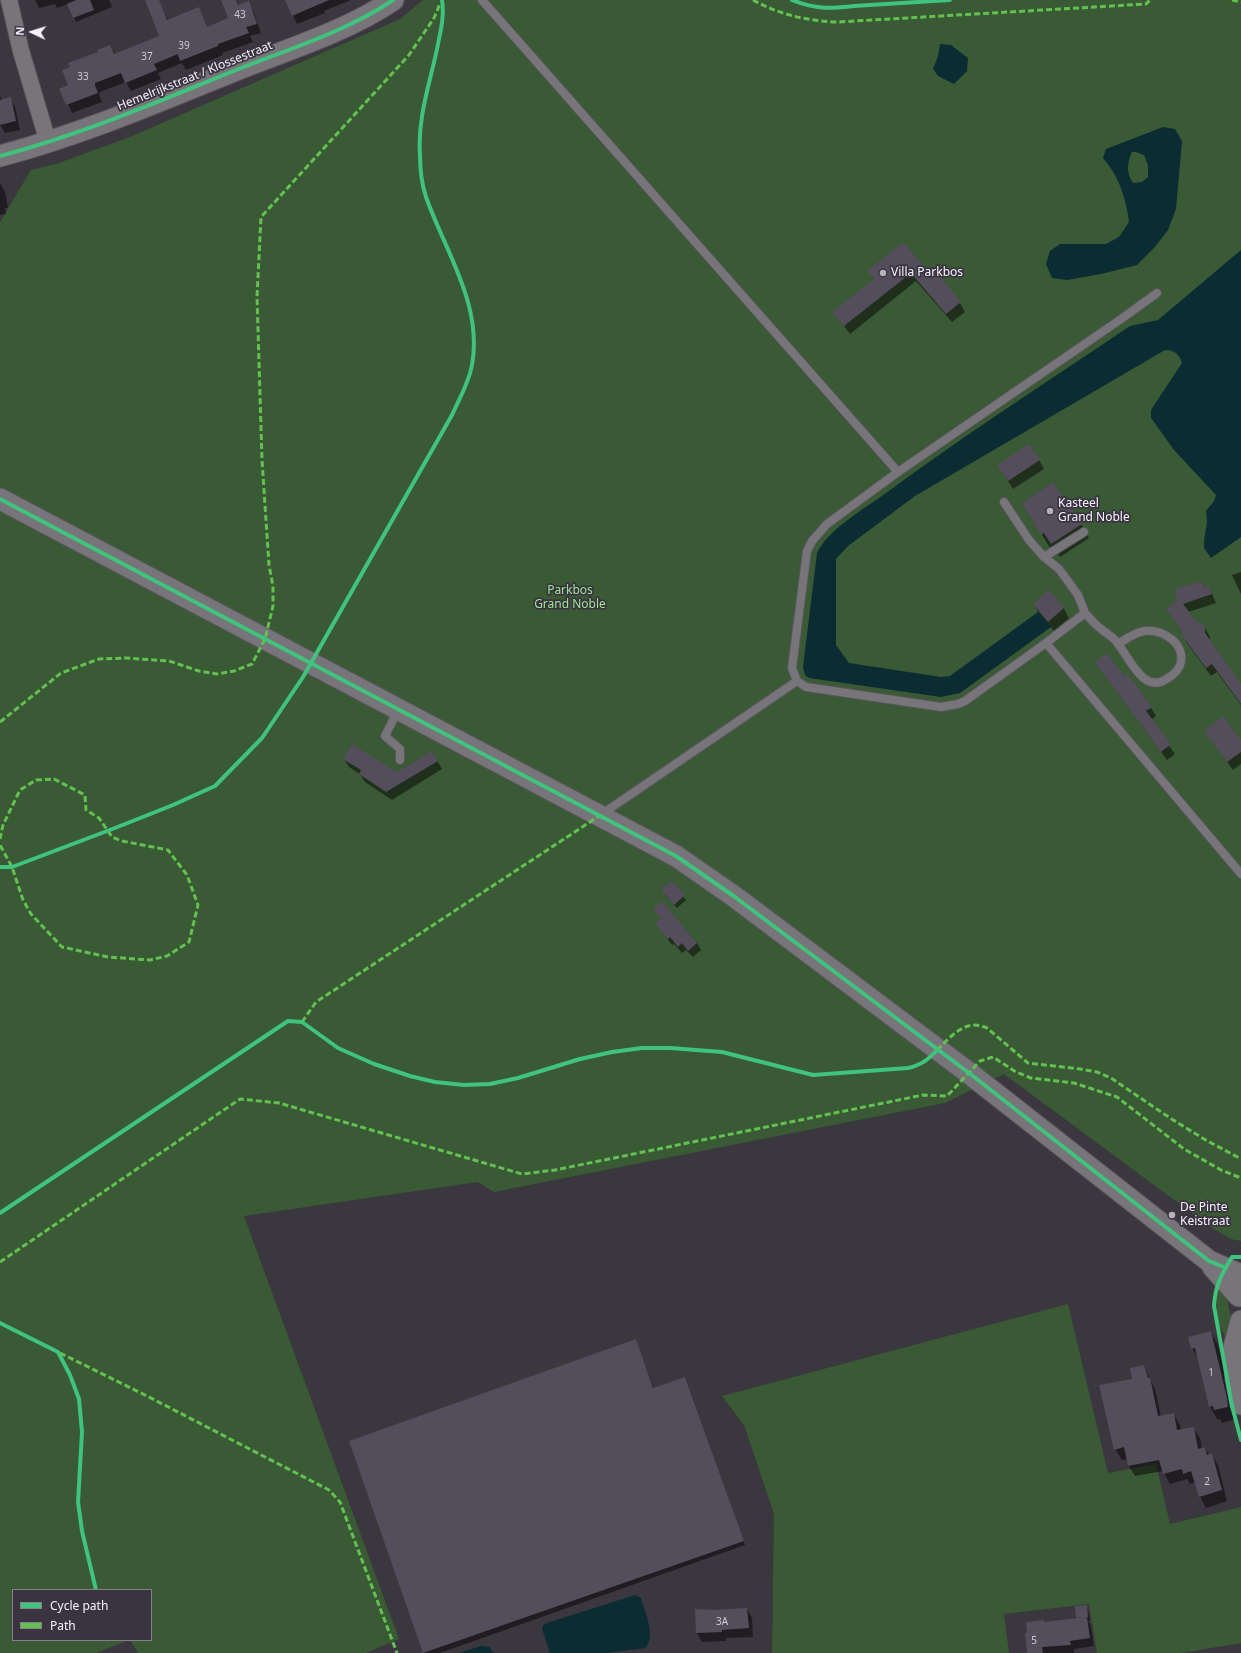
<!DOCTYPE html>
<html>
<head>
<meta charset="utf-8">
<style>
	body { margin:0 }
	#map { position:relative; width:1241px; height:1653px; overflow:hidden; background:#3a373e; font-family:"Noto Sans",sans-serif }
	canvas { display:block }
	.legend { position:absolute; left:12px; top:1589px; width:140px; height:52px; box-sizing:border-box; background:#3a3441; border:1px solid #85808b; margin:0; padding:5px 7px; list-style:none; font-size:12px; color:#f6f2fb }
	.legend li { display:flex; align-items:center; gap:8px; height:20px }
	.legend b { width:20px; border:1px solid #85808b }
	.north { position:absolute; left:12px; top:12px; width:40px; height:40px; -webkit-text-stroke:3px #3a3441; paint-order:stroke; rotate:274deg; font-size:11px; font-weight:700; line-height:16px; text-align:center; color:#f6f2fb }
	.north::after { content:''; display:block; margin:auto; width:14px; height:18px; background:#f6f2fb; clip-path:polygon(50% 0,100% 100%,50% 72%,0 100%) }
</style>
</head>
<body>
<div id="map">
<canvas width="1241" height="1653"></canvas>
<ul class="legend">
<li><b style="height:5px;background:#40c37c"></b>Cycle path</li>
<li><b style="height:5px;background:#63c152"></b>Path</li>
</ul>
<div class="north">N</div>
</div>
<script>
const ctx = document.querySelector('canvas').getContext('2d');
ctx.lineJoin = 'round';
function paint(path, color) { ctx.fillStyle = color; ctx.fill(path, 'evenodd'); }
function stroke(path, color, width, dash) { ctx.strokeStyle = color; ctx.lineWidth = width; ctx.lineCap = dash ? 'butt' : 'round'; ctx.setLineDash(dash || []); ctx.stroke(path); }
function write(font, color, halo, rows, align = 'center') {
  ctx.font = font + ' "Noto Sans",sans-serif'; ctx.lineWidth = 3.5; ctx.setLineDash([]); ctx.textBaseline = 'middle'; ctx.strokeStyle = halo; ctx.fillStyle = color; for (const [text, x, y, turn = 0] of rows) {
    ctx.save(); ctx.translate(x, y); ctx.rotate((+turn || 0) * Math.PI / 180); ctx.textAlign = isNaN(turn) ? turn : align; if (halo) ctx.strokeText(text, 0, 0); ctx.fillText(text, 0, 0); ctx.restore();
  }
}
paint(new Path2D(`
	M423,0H1241V1241L1231,1239L1212,1228L1004,1074L945,1103L494,1192L478,1182L244,1216L399,1639L366,1653H138L130,1640H151V1590H13V1640H129L96,1653H0V222L31,170L59,163L130,137L400,19Z
	M1220,1283L1228,1295V1305L1233,1323L1231,1340C1228,1338 1224,1335 1222,1331C1214,1317 1216,1298 1220,1283Z
	M1068,1304L1108,1473L1156,1464L1170,1524L1241,1507V1643L1181,1653H1097L1089,1604L1004,1614L1009,1653H772L774,1514L744,1425L722,1396Z`), '#3a5935');
paint(new Path2D(`
	M940,44L951,45L968,58L967,71L954,84L938,76L933,69L938,56Z
	M1163,127L1175,129L1182,141L1176,209L1168,230L1154,248L1137,265L1101,274L1067,280L1052,278L1046,264L1050,251L1060,244H1106L1119,237L1129,222C1126,198 1119,176 1103,158L1106,149ZM1136,152L1144,155L1148,165V177L1142,182L1133,183C1126,173 1127,163 1132,152Z
	M1241,250V537L1211,558L1204,548V541L1207,522L1206,511L1214,501L1216,495L1174,450L1151,418V410L1182,363C1179,354 1175,350 1165,350L915,496L848,546L836,559V645L849,663L941,677L950,676L1038,612L1051,627L960,693L941,697L809,678L805,675L803,667L817,553C829,529 861,511 882,496C963,436 1047,382 1130,326L1158,320Z
	M635,1595L641,1598C644,1611 657,1636 645,1648L606,1653H550L542,1629L544,1624Z
	M481,1646L490,1647L493,1653H459Z`), '#0b2c33');
paint(new Path2D(`
	M35,0H109L112,7L76,22L68,4L57,8L55,4L39,8Z
	M229,0H236L239,6L248,3L253,11L261,33L250,36L253,42L222,53L223,55L186,70L182,63L158,73L161,79L131,91L126,82L100,92L99,94L102,102L72,113L61,89L69,86L99,52L110,46L115,54L160,36L161,7L168,20L199,9L207,27L229,19Z
	M286,0H351L324,11L325,13L297,24Z
	M0,96L2,100L10,98L15,107L20,130L5,133L0,125Z
	M0,183L5,192L8,208H5L6,214L0,215Z
	M903,243L932,277L958,299L965,312L952,322L916,281L850,334L834,312L874,280L869,271Z
	M1039,460L1044,469L1013,489L998,465Z
	M1031,517L1081,524L1089,538L1060,557L1052,546L1050,548Z
	M1241,572V594L1232,575Z
	M1202,582L1205,588L1209,587L1216,603L1188,612L1197,623L1205,628L1210,637V641L1241,686V705L1217,672L1211,676L1187,643L1182,634L1184,633L1167,609Z
	M1049,592L1064,609L1069,618L1054,631L1039,613L1034,605Z
	M1102,671L1124,677L1127,675L1151,708L1156,716L1151,720L1175,754L1167,760Z
	M1205,731L1241,741V764L1233,770Z
	M432,752L442,769L392,800L365,782L360,774L349,767L344,759L397,773Z
	M672,883L686,900L677,908L665,895Z
	M662,902L697,943L701,950L693,957L686,950L682,953L674,944L672,945L657,924L662,920L654,909Z
	M1211,1332L1218,1345L1236,1419L1222,1423L1220,1419L1218,1420L1210,1407L1200,1362L1192,1348Z
	M636,1341L654,1389L685,1378L687,1382L745,1545L440,1653H424L350,1441Z
	M1144,1366L1155,1389L1161,1417L1174,1415L1180,1425L1181,1430L1193,1428L1200,1438L1202,1449L1205,1448L1209,1455H1212L1218,1465L1227,1501L1206,1508L1200,1497L1196,1482L1190,1484L1187,1479L1170,1484L1163,1471L1135,1476L1129,1466L1128,1459L1122,1460L1115,1449L1134,1379Z
	M1086,1606L1088,1610L1090,1621H1088L1091,1626L1094,1646L1074,1649V1653H1028L1044,1623L1078,1619L1077,1618Z
	M747,1609L752,1618L753,1637L726,1638V1641L702,1642L697,1633L713,1611Z`), '#0007');
paint(new Path2D(`
	M76,0H90L94,10L73,18L67,4Z
	M145,0H159L167,20L199,7L207,27L228,18L221,0H236L238,5L249,1L257,24L246,27L249,33L218,44V46L180,61L178,54L154,64L157,70L125,83L121,73L95,83V85L98,93L66,105L59,89L68,85L62,70L70,67L68,63L98,52L97,50L110,45L114,54L159,36Z
	M285,0H329L292,16Z
	M11,97L16,121L0,125V100Z
	M903,242L932,275L936,271L961,302L946,314L911,273L844,326L832,312L874,279L867,271Z
	M1029,444L1040,460L1008,481L997,465Z
	M1053,482L1082,524L1051,544L1044,533L1041,535L1022,503Z
	M1202,581L1204,587L1209,586L1212,594L1183,604L1197,622L1202,623L1205,627V633L1241,684V704L1212,664L1206,668L1181,634L1183,632L1166,609L1178,600L1174,594H1176L1175,589Z
	M1049,590L1064,608L1048,622L1033,604Z
	M1107,653L1124,676L1127,673L1152,707L1146,711L1171,744L1161,752L1095,662Z
	M1223,716L1241,740V752L1227,762L1204,731Z
	M352,744L397,772L432,751L438,761L386,792L359,774L361,770L343,759Z
	M672,881L685,895L674,905L661,890Z
	M662,901L697,943L688,951L682,943L678,947L670,937L668,939L655,924L661,919L653,909Z
	M1211,1331L1227,1398L1228,1407L1214,1410L1213,1406L1209,1407L1195,1348L1191,1349L1188,1337Z
	M636,1339L653,1388L685,1377L744,1541L423,1653L349,1441Z
	M1144,1365L1148,1378L1150,1377L1158,1416L1174,1413L1177,1430L1194,1427L1198,1449L1205,1447L1207,1455L1212,1453L1222,1490L1199,1497L1191,1471L1183,1474L1182,1469L1163,1474L1159,1460L1128,1466L1124,1447L1114,1450L1099,1385L1132,1379L1130,1368Z
	M1087,1605L1088,1617L1076,1618L1075,1606Z
	M747,1608L749,1628L722,1630V1632L696,1633L695,1609L713,1610Z
	M1087,1617L1090,1638L1070,1641L1071,1645L1042,1647L1043,1653H1027L1025,1633H1027L1026,1622L1044,1620V1622Z`), '#544d5b');
const service = new Path2D(`
	M482,0L898,472
	M1044,557L1084,532
	M1085,613C1090,618 1094,624 1100,628C1104,632 1110,635 1114,639C1128,653 1142,697 1168,678C1173,675 1178,671 1180,665C1187,645 1164,629 1145,631C1135,632 1126,639 1118,644
	M1046,643L1241,874
	M797,681L792,668L807,551L812,541L827,524L898,472L1124,317L1157,293
	M398,710L385,736L400,749V760
	M602,814L797,681L806,687L941,707L958,704L965,701L1046,643L1085,613L1078,595L1059,569L1044,557L1029,540L1004,502`);
const minor = new Path2D(`
	M9,0L21,51L48,142`);
const tertiary = new Path2D(`
	M0,156C83,134 162,100 241,68C290,49 349,30 393,0
	M0,499L676,856L735,897L969,1073L1209,1261L1241,1275
	M1213,1267L1239,1296
	M1241,1321L1234,1347L1236,1379L1241,1404`);
stroke(service, '#58565c', 10);
stroke(minor, '#58565c', 18);
stroke(tertiary, '#58565c', 23);
stroke(service, '#77757a', 8);
stroke(minor, '#77757a', 16);
stroke(tertiary, '#77757a', 21);
stroke(new Path2D(`
	M753,0C780,15 808,21 838,22L1146,4L1150,0
	M1232,0L1241,2
	M0,722L61,673L99,659L126,658L169,661L199,671L217,674L234,671L252,664L265,639L273,606V586L269,565L262,460L257,297L261,217L409,55L434,18L440,4
	M0,839L3,825L20,790L36,780L54,779L85,795L86,810L99,818L112,837L122,841L168,850L187,875L198,905L189,942L167,956L150,960L108,957L62,947L31,914L23,900L12,867L0,845
	M302,1022L316,1002L599,816
	M937,1050C952,1036 965,1018 987,1028L1028,1063L1080,1069L1097,1072L1111,1078L1170,1118L1204,1139L1241,1159
	M0,1262L240,1099L279,1103L522,1174L555,1170L923,1095L947,1096L980,1061L993,1057L1016,1072L1031,1078L1074,1083L1117,1097L1184,1149L1221,1170L1241,1178
	M60,1353L145,1395L329,1490L340,1502L397,1653`), '#63c152', 3, [6, 3]);
stroke(new Path2D(`
	M792,0C814,9 830,9 854,6L950,0
	M0,156C83,134 162,100 241,68C290,49 349,30 393,0
	M0,499L676,856L735,897L969,1073L1209,1261L1226,1268
	M0,867H12L115,828L173,805L215,786L262,738L303,677L452,415C459,399 469,383 472,365C483,305 445,251 426,197C422,185 420,168 420,155C417,115 432,78 439,39C442,25 444,14 442,0
	M0,1213L288,1021L302,1022L338,1048L374,1064L410,1076L435,1082L464,1085L490,1084L518,1078L580,1059L612,1052L642,1048H670L722,1052L813,1075L908,1068C921,1065 928,1060 937,1050
	M1241,1257H1232C1222,1273 1215,1286 1214,1306L1232,1406L1241,1440
	M0,1323L58,1352L70,1375L79,1399L82,1432L78,1502L82,1531L96,1590`), '#40c37c', 4);
for (const [x, y, r, color] of [
	[883,273,4,"#b4b1b9"],
	[1050,511,4,"#b4b1b9"],
	[1172,1215,4,"#b4b1b9"]
]) { const dot = new Path2D(); dot.arc(x, y, r, 0, 2 * Math.PI); ctx.fillStyle = color; ctx.fill(dot); stroke(dot, '#3a3441', 1.5); }
write('10px', '#cec9d3', null, [
	["43",240,15],
	["39",184,46],
	["37",147,57],
	["33",83,77],
	["1",1211,1373],
	["2",1207,1482],
	["3A",722,1622],
	["5",1034,1641]
]);
write('12px', '#f6f2fb', '#3a3441', [
	["Hemelrijkstraat / Klossestraat",195,76,-22]
]);
write('12px', '#f6f2fb', '#3a3441', [
	["Villa Parkbos",891,273],
	["Kasteel",1058,504],
	["Grand Noble",1058,518],
	["De Pinte",1180,1208],
	["Keistraat",1180,1222]
], 'left');
write('12px', '#9fe792', '#3a3441', [
	["Parkbos",570,591],
	["Grand Noble",570,605]
]);
</script>
</body>
</html>
